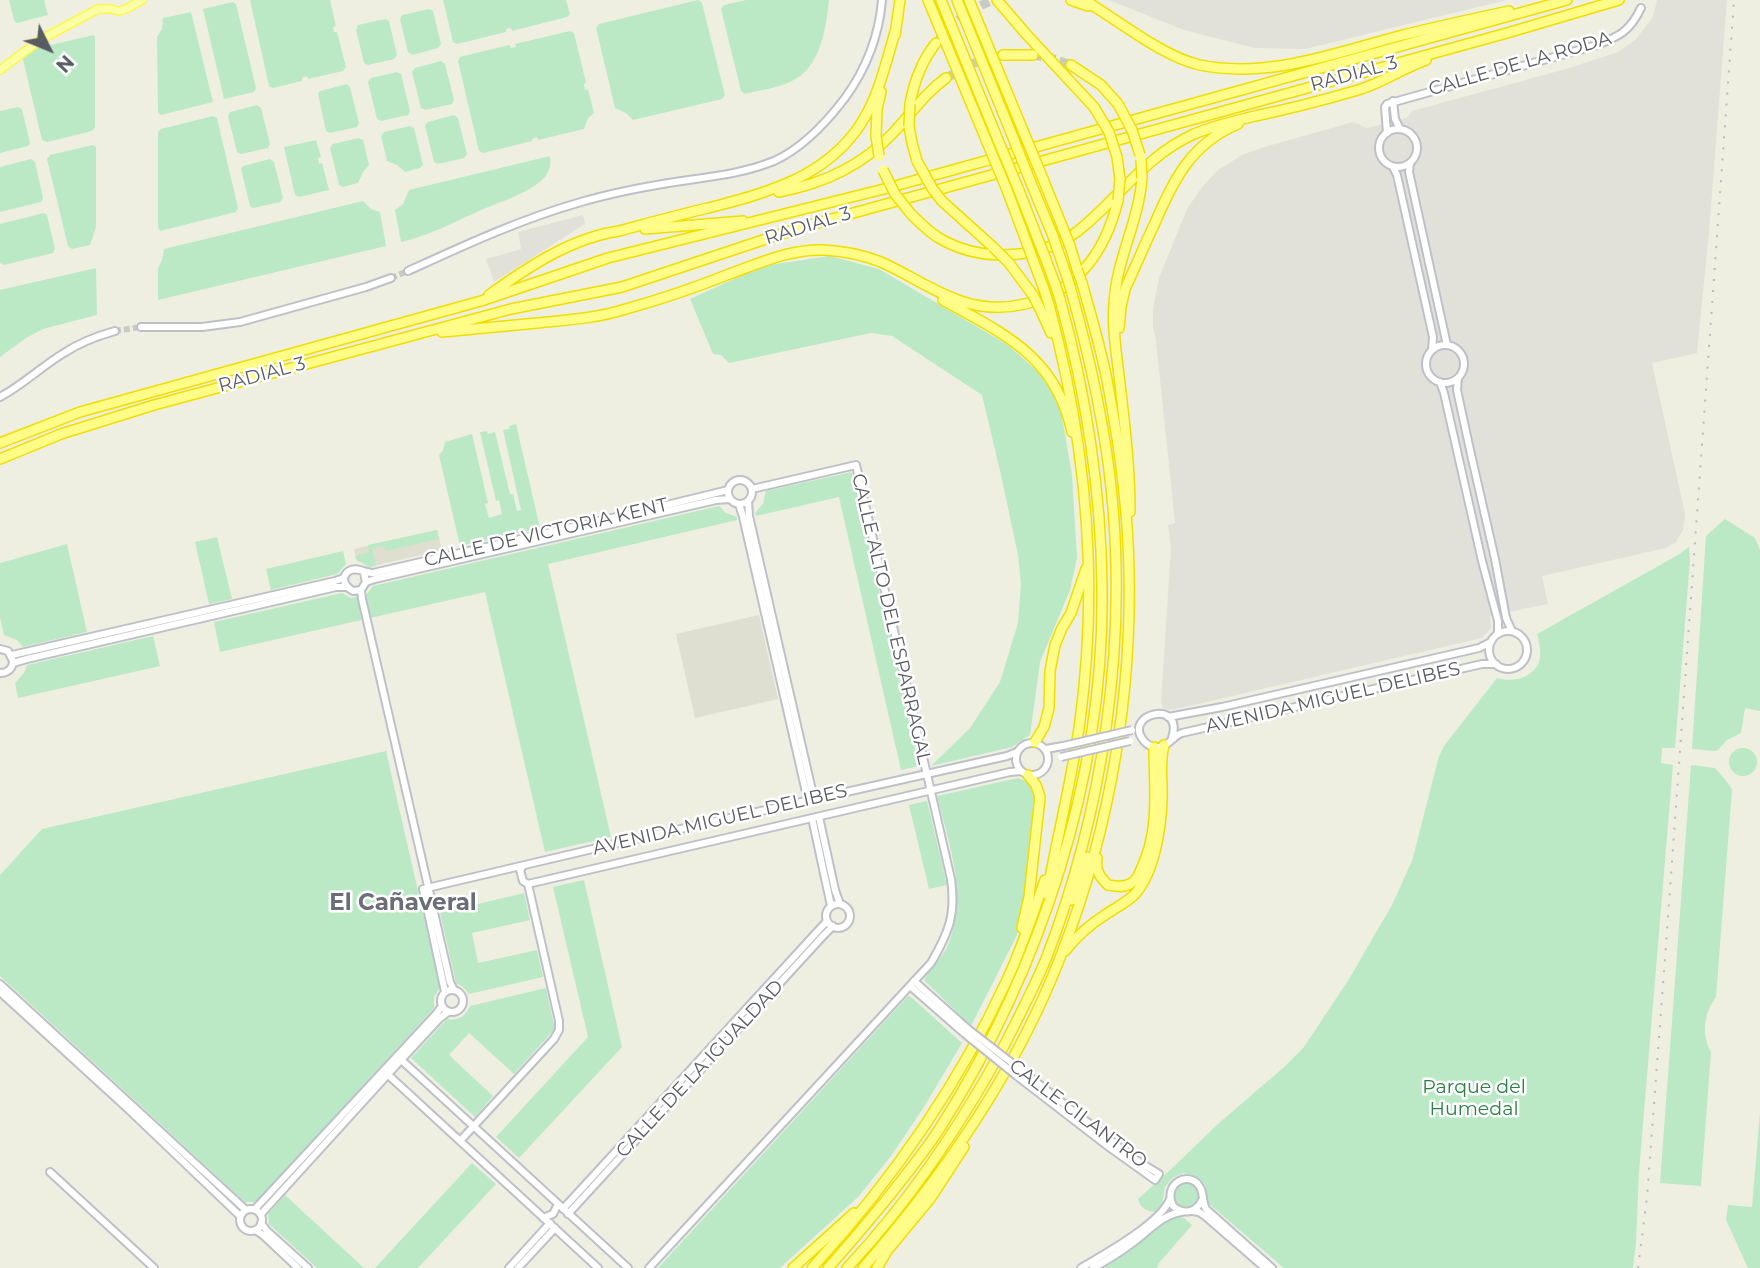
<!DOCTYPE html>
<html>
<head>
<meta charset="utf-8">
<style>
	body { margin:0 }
	#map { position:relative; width:1760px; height:1268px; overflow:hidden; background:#eeefe1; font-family:Montserrat,sans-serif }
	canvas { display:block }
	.north { position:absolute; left:14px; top:14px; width:70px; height:70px; -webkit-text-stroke:5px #fff; paint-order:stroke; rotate:133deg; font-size:19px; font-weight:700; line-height:28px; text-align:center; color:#5a5c64 }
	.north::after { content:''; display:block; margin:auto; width:24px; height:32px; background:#5a5c64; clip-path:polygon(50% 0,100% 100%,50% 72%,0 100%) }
</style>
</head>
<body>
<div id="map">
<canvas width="1760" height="1268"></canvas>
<div class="north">N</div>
</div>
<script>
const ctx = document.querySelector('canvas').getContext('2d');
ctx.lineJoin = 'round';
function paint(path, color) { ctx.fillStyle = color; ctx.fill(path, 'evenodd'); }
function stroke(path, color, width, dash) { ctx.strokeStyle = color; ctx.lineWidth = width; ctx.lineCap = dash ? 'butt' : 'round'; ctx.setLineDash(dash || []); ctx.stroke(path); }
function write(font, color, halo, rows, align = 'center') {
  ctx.font = font + ' Montserrat,sans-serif'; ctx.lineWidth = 5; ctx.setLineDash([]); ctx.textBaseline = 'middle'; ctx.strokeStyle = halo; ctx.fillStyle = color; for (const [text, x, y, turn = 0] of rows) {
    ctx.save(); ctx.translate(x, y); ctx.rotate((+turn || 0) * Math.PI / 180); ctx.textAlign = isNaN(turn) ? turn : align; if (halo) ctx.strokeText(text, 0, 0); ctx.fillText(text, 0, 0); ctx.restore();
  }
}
paint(new Path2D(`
	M1109,0H1507L1305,49L1254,48L1184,30Z
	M1657,0H1727L1709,232L1697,353L1652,363L1685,514L1683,530L1676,542L1666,548L1542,576L1548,604L1490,616L1491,628L1482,638L1176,709L1169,710L1163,708L1161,701L1171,548L1168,525L1175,523L1156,341L1153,327V309L1159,278L1187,209L1202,187L1218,170L1242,155L1261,148L1353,122L1367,128L1404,119L1407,118L1412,111L1566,69L1618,52L1636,39L1653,17Z
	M583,215L585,224L494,282L486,259L521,249L518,232Z`), '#e2e1d9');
paint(new Path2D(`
	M437,530L442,550L369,567L363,563L357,561L354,549Z
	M759,615L778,699L695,718L676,634Z`), '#dedfd0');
paint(new Path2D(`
	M9,0H44L48,15L17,23L14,20Z
	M250,0H330L336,26L333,27L334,32H337L346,67L343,71L308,79L307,76L302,78V81L273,88L269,86Z
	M443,0H566L570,14L567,17L512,31L511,28L506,29V32L457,44L453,42Z
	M698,0L702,3L725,95L722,99L633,120L626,113L615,108L596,28L599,24Z
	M746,0H829C826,28 821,67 792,81C778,88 760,90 745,94L741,91L721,9L724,5Z
	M233,2L236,4L256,88L254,92L224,99L203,9Z
	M429,9L433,11L441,44L438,48L412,55L408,52L400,19L402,15Z
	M191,12L213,102L161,115L158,112L157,37L162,29L163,18Z
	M385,19L389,21L397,55L394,59L368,65L364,63L356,30L358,25Z
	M570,31L574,33L586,83L584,84L585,90L588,89L594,113L588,118L584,129L538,140L537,137L532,139V141L483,153L479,151L458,61L460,57L509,45L511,48L516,47L515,44Z
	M94,35L95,38V127L92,131L47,142L42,140L22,55L25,51Z
	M441,61L445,64L454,100L452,104L425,110L421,108L412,72L415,68Z
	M397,72L401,74L410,111L408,115L381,121L377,119L368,82L371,78Z
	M347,84L350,87L359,123L357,127L330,133L326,131L318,94L320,91Z
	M257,105L261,108L270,144L268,148L241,154L237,152L228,116L230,112Z
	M18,107L22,109L30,143L28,146L0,153V111Z
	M454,115L458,118L467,154L464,158L438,164L434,162L425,125L428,122Z
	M213,116L217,118L238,208L236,212L160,231L158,227V132L161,129Z
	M410,126L414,128L423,165L420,168L405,172L397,165L387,161L381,136L384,132Z
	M359,138L363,140L369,165L363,172L358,183L343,187L339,185L330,148L333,144Z
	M316,140L321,157L318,158L319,164L322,163L329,190L299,197L295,195L284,147Z
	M93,145L96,147V227L90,245L72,249L68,246L47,159L50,155Z
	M550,156C551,164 550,170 545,177C531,193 496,203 477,212C452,223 428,236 401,242L395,210L403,204L409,190Z
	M31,159L35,162L43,198L41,202L0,212V167Z
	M270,159L274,162L283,198L280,202L253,208L250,206L241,169L243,166Z
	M363,201L371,209L380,212L386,246L158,300V268L162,260L164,249Z
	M44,213L47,215L55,249L53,253L4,265L0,263V224Z
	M830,256L879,269L1008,345L1043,376L1060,405L1072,475L1077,558L1070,590L1040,662L1030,735L1012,747L931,766L970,728L1000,682L1018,623L1021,584L1018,555L1001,475L982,395L892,336L871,333L729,363L721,355L713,354L690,299L762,266Z
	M96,268L97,315L43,329L26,338L0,357V290Z
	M516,424L540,528L460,546L439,455L443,450L445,442L472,434L488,503L485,504L489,518L502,514L499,500L496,501L480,432L487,431L488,434L495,432L510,494H513L517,511L521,510L503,430L510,429L509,426Z
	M852,472L919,766L901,770L839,497L756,516L755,513L763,504L766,491Z
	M719,506L726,513L737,517V520L548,564L611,837L545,852L485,592L220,652L214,622L342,593L351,598L367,594L373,586Z
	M1725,519L1755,538L1760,550V711L1745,708L1741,733L1727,740L1718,750L1715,751L1692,749L1706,536Z
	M437,530L439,539L385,551L384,546L372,548L376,566L369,567L363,563L357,561L355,556L369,552L368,545Z
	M217,537L232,599L209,604L195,542Z
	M67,544L87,632L23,647L17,640L4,635L0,618V563Z
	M1689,547L1690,560L1675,748H1662L1661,763L1673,765L1639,1172L1636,1242L1633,1268H1284L1208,1203L1205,1184L1193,1175L1183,1173L1172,1178L1165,1187L1162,1205L1155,1212C1146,1211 1140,1208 1138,1199L1168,1172L1219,1123L1283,1068L1304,1047L1349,979L1392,905L1412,861L1439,756L1444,746L1497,678C1513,683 1536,678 1540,658C1541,650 1539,641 1537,634L1678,555Z
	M343,551L346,564L337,574L271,590L266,569Z
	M153,636L160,666L18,698L15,683L24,673L27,665Z
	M1729 762a14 14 0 1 1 28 0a14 14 0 1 1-28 0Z
	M386,751L440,987L434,997V1008L256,1202H245L0,976V875L42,829Z
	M1691,765L1715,768C1718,771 1732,787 1732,790L1716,997C1704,1013 1701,1034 1711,1052L1701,1186L1660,1183Z
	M1018,778C1029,781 1033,785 1036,796L1025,897L1017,935L971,1026L924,980C931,968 942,958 948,945C969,896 949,845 937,796Z
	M927,801L947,885L929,889L909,805Z
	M584,880L622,1047L519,1158L496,1137L588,1037L553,887Z
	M524,893L530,920L472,933L478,963L537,950L543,977L469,994L463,987L456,983L440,913Z
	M546,988L555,1029L514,1074L469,1033L449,1055L493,1096L475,1117L411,1058L447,1019C458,1021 466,1016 470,1006Z
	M908,996L911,997L962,1043L924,1107L891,1156L858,1197L780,1268H658Z
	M1760,1112V1268H1748L1726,1220L1728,1205L1752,1207Z
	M472,1163L496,1184L418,1268H375Z
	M1173 1196a13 13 0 1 1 26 0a13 13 0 1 1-26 0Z
	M285,1195L364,1268H317L269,1224L268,1214Z
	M1176,1216L1184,1218L1192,1225L1159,1263L1157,1268H1100L1134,1246L1171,1217Z`), '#bbe9c6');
stroke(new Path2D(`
	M391,278L408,271
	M115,331L141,327`), '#c9cac2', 6, [6, 3]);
stroke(new Path2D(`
	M939,39C954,21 972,8 994,0
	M1033,55L1054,59L1071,65
	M946,78L972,64L987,58`), '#c9cac2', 9, [9, 4.5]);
const secondary = new Path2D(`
	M1393,101L1395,119L1400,129
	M1379 148a19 19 0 1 1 38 0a19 19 0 1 1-38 0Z
	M1387,133L1385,107L1387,104L1597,45C1620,36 1630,31 1641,8
	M1410,163L1409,172L1447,345
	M1393,167L1397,175L1433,337L1432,350
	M408,271C465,245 521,219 581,202C612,193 643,187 675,182C708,177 742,174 774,161C803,148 826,123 845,98C866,69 879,36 882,0
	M141,327H202L240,322L366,287L391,278
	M1426 364a19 19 0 1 1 38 0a19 19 0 1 1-38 0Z
	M1458,378L1457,390L1470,450L1495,559L1506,618L1512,631
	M1440,382L1444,393L1482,561L1498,621V634
	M0,397C23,385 42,366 64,353C79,343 97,336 115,331
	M728 492a12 12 0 1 1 24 0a12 12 0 1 1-24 0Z
	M748,501L749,516L814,799
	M739,504L743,517L808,801
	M364,573L366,582L361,590L353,591C346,587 339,578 349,571C356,566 365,573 373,573L642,511L728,490
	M366,582L375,579L716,500L730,499
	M361,590L362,599L450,982L454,990
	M1489 650a19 19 0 1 1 38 0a19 19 0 1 1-38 0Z
	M0,649L8,651L13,661C13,668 8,673 0,673
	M12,655L335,581L344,578
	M13,663L27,659L336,587H346
	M1168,717L1222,707L1479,648L1491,642
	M1172,738C1185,698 1121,714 1144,741C1147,745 1153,748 1159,747C1169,746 1173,736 1182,733L1482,664H1496
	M1016 759a16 16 0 1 1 32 0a16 16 0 1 1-32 0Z
	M1046,749L1063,746
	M819,817L835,890L840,904
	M812,818L831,906
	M528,884L1010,772L1021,771
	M826 916a12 12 0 1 1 24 0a12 12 0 1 1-24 0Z
	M914,981L968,1029
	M0,984L246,1210
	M910,986L965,1034
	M441 1001a11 11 0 1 1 22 0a11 11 0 1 1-22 0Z
	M0,992L127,1108L240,1216
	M445,992L423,889L618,843L1007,756L1017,752
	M397,1056L628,1268
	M384,1071L598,1268
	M1017,1076L1109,1147L1155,1180L1159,1174L1133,1158L1021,1070
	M460,1141L554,1039L559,1030V1021L528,884L523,881L520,870L523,866
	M50,1172L154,1268
	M1202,1200C1196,1213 1184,1215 1173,1206C1162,1184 1189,1169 1200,1187C1204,1194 1202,1202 1206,1209L1272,1268
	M240 1220a11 11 0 1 1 22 0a11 11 0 1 1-22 0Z
	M255,1209L436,1014L442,1006
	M563,1209L827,921
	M1192,1211L1199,1212L1205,1216L1265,1268
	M261,1214L401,1060L440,1018L448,1012
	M568,1214L823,936L833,926
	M543,1218L553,1214L558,1204
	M261,1223L267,1231L308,1268
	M255,1230L263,1235L298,1268
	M509,1268L550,1223
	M518,1268L555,1228
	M649,1268L931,963C949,932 956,915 951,879L856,465L752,489
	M1081,1268C1103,1255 1161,1223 1170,1199
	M1093,1268C1106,1261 1119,1253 1131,1244C1147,1233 1162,1214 1182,1212`);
const primary = new Path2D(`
	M0,70L40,40L98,9H111L118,11L126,9L142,0`);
const highway = new Path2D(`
	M928,0L987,142
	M941,0L998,140
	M957,0L1012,135
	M969,0L1024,133
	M997,0L1027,35L1094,107
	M1071,0L1088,6
	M1084,0C1118,20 1163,57 1200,65C1268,79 1335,53 1399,36C1435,27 1472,19 1509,11
	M895,35L900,0
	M1003,55H1033
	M1071,65L1101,85L1118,104
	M910,104C914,81 921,62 936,43
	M909,126L912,143L917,161
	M876,136L877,109L881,92
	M1117,157L1120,179
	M1043,179L1064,231
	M1031,183L1053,236
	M1018,188L1039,242
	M1007,190L1028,246
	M779,192C822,184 862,166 893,133C911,114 925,93 946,78
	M942,201L993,247
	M911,214C920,223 929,232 939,238C983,264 1046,260 1084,226C1122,194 1146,156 1194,134C1213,126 1234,121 1255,116C1289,109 1324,100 1358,90C1382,83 1403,68 1426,60
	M645,229L743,221
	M1070,246L1077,269
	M1058,251L1067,277
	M1045,257L1055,284
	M1033,260L1044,289
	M1009,263L1033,295
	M489,295C528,267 571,238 619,231C649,223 678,215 708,208C766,193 825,178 860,125C879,97 886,61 896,29
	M943,300C1004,334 1056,356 1072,432
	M1040,309L1051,333
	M1119,328L1121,307L1125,289C1135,268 1144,246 1154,225C1174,180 1190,144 1238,124
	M442,332C474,329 505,326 537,323C567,320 598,318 626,309C662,299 697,287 732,273C762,262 791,249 824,250C843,251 863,255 881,262C930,284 965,318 1025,304C1078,291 1106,250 1118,200
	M0,443L80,412L481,301L608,258L884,189L1567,0
	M0,459L61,434L154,405L511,309L622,287L799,228L1507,33L1619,0
	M1130,512C1130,469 1125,426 1120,384C1117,357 1112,330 1114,304C1116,260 1139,221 1142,178
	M1035,742L1044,727L1049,708L1050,671L1055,645L1062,628L1071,613L1086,569
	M1097,858C1095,871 1100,877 1108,885C1115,886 1123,888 1130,884C1136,881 1140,873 1142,867C1160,829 1154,787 1154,747
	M1047,894C1057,837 1072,780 1080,721C1099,581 1086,441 1049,305
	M1072,900L1087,857
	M1022,928L1029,897L1040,797L1036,785L1028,775
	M1065,951C1076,937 1089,925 1105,915C1115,908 1128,902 1136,893C1155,870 1161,828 1162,799C1163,781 1159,764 1164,745
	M793,1268L854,1213
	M812,1268C891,1182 958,1086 1007,980C1022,948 1033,913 1045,880
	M828,1268C848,1246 867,1223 886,1200C905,1176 924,1153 940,1128C1041,969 1105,775 1102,587C1101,489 1086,393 1060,299
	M847,1268C910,1201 961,1125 1005,1044C1019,1016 1034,988 1046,959C1103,811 1128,644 1111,487C1104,420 1089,355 1071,290
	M863,1268C938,1182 1006,1086 1051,980C1105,852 1132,710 1129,571C1128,511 1120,450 1109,391C1103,355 1092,319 1082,283
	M877,1268L887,1251L930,1199L964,1147`);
stroke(secondary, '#bec0c9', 10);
stroke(primary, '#fff74a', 10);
stroke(highway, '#f0de00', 12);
stroke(secondary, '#fff', 6);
stroke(primary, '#f8ffa6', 7);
stroke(highway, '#fffd88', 9);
stroke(new Path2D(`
	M1638,1268L1647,1197L1666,945L1734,0`), '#bababb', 2, [2, 9]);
const secondaryBridge = new Path2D(`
	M1063,746L1132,730
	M1061,757L1130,741
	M968,1029L1021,1070
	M965,1034L1017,1076`);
const highwayBridge = new Path2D(`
	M1118,104L1132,130L1140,155
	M1094,107L1109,132L1117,157
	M909,126L910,104
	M1024,133L1043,179
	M1012,135L1031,183
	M876,136L879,156
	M998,140L1018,188
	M987,142L1007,190
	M1141,160L1142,178
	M917,161L932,188L942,201
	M883,170L895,194L911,214
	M1118,200L1120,179
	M1064,231L1070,246
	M1053,236L1058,251
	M1039,242L1045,257
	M1028,246L1033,260
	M993,247L1009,263
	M1077,269L1082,283
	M1067,277L1071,290
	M1055,284L1060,299
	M1044,289L1049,305
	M1033,295L1040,309`);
stroke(secondaryBridge, '#bec0c9', 10, []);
stroke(highwayBridge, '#f0de00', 12, []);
stroke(secondaryBridge, '#fff', 6);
stroke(highwayBridge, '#fffd88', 9);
write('19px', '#5a5c64', '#fff', [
	["CALLE DE LA RODA",1520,64,-16],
	["RADIAL 3",1354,74,-15],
	["RADIAL 3",808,226,-17],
	["RADIAL 3",262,375,-15],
	["CALLE DE VICTORIA KENT",546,533,-13],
	["CALLE ALTO DEL ESPARRAGAL",891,619,77],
	["AVENIDA MIGUEL DELIBES",1333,698,-13],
	["AVENIDA MIGUEL DELIBES",720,820,-13],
	["CALLE DE LA IGUALDAD",700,1069,-47],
	["CALLE CILANTRO",1078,1114,37]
]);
write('19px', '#2b8244', '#fff', [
	["Parque del",1474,1087],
	["Humedal",1474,1109]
]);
write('bold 23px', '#6b6e76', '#fff', [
	["El Cañaveral",403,903]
]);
</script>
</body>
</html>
